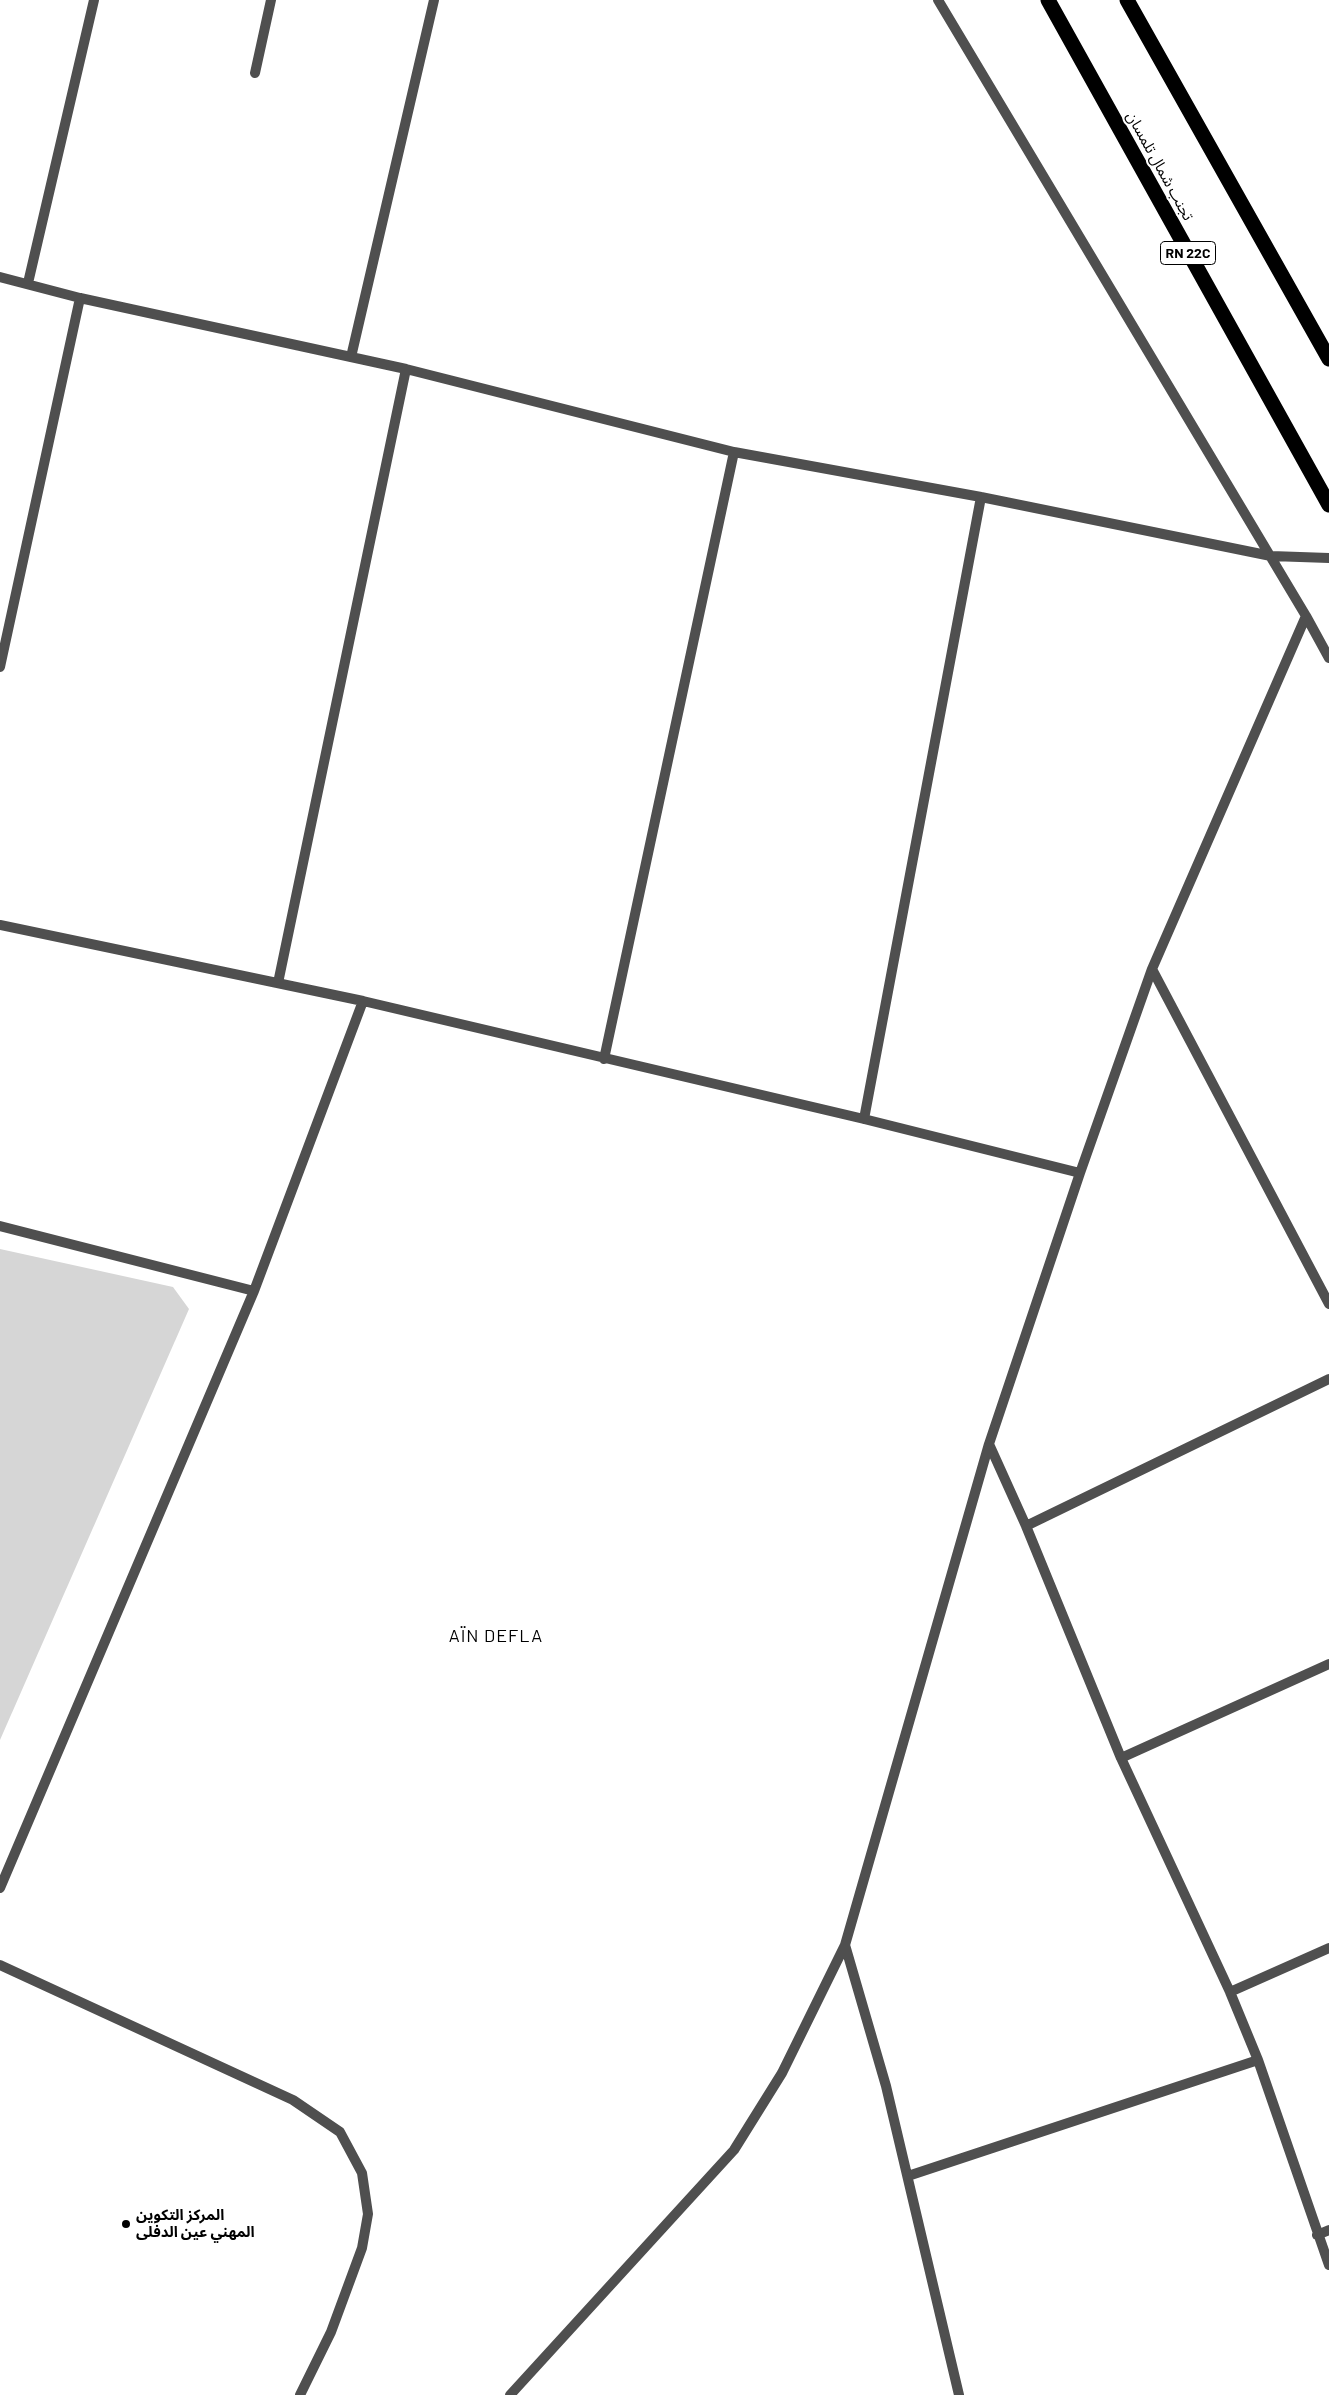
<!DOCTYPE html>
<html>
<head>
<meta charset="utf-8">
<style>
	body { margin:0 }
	canvas { display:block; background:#fff }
</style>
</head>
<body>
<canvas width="1329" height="2395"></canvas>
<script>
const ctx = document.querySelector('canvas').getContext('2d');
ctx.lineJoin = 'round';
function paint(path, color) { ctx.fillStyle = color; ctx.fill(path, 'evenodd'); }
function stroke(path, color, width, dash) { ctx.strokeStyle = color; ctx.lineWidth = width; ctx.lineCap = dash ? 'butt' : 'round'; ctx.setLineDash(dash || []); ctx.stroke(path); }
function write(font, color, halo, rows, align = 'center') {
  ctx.font = font + ' Barlow,"Noto Sans Arabic",sans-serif'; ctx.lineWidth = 4; ctx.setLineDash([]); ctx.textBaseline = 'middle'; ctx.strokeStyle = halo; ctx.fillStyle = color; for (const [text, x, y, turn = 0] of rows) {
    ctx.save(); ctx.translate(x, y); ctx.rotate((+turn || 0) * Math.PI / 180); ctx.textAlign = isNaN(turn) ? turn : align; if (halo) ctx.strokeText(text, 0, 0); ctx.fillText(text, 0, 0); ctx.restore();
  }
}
paint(new Path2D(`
	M0,1249L173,1287L189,1309L0,1740Z`), '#d6d6d6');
stroke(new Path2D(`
	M0,1965L293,2100L340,2132L362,2173L368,2214L362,2248L331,2332L300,2395`), '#4f4f4f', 10);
stroke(new Path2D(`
	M255,73L271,0
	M0,277L80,298L406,369L734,452L981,497L1271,556L1329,558
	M28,283L94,0
	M351,357L434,0
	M1306,616L1329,658
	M0,667L80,298
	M0,925L363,1001L864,1119L1080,1173
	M1152,969L1329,1304
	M278,983L406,369
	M604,1059L734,452
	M864,1119L981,497
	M0,1226L254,1291
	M989,1444L1026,1526L1121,1758L1230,1992L1258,2060L1329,2265
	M1026,1526L1329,1379
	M1121,1758L1329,1664
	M0,1888L254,1291L363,1001
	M845,1945L886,2086L959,2395
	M1230,1992L1329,1948
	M908,2176L1258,2060
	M1317,2235L1329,2230
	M510,2395L734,2150L782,2073L845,1945L989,1444L1080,1173L1152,969L1306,616L938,0`), '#4f4f4f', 10);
stroke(new Path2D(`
	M1048,0L1329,505
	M1127,0L1329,359`), '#000', 15);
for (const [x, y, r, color] of [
	[126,2224,5,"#000"]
]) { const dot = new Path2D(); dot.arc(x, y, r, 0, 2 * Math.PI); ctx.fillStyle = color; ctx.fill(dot); stroke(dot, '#fff', 2); }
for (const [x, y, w] of [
	[1188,253,55]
]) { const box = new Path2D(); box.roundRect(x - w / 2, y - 11.5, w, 23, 4); ctx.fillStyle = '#fff'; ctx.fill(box); stroke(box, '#000', 1); }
write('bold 14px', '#000', null, [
	["RN 22C",1188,253]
]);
write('15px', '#000', '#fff', [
	["تجنب شمال تلمسان",1160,166,61]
]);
write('bold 15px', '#000', '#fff', [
	["المركز التكوين",136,2215],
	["المهني عين الدفلى",136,2232]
], 'left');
ctx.letterSpacing = '1px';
write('18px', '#000', '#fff', [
	["AÏN DEFLA",496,1636]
]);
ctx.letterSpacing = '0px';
</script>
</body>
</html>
